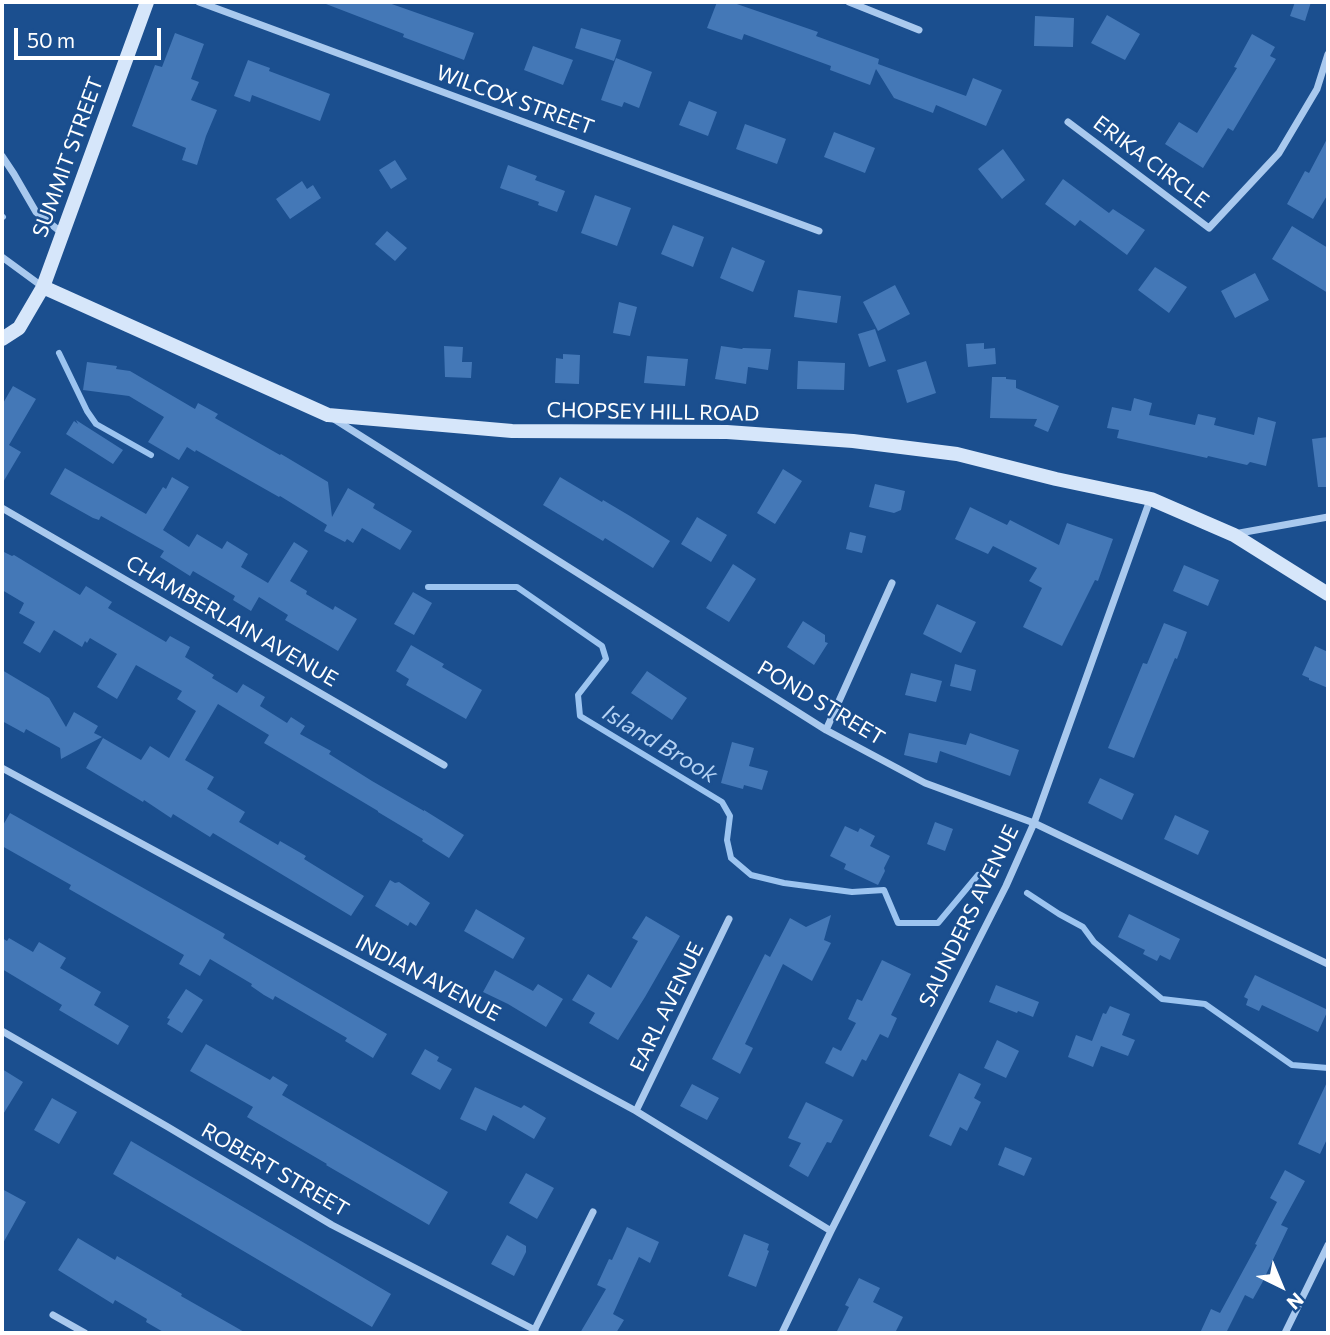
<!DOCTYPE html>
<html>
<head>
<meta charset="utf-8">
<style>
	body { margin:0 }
	#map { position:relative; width:1330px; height:1335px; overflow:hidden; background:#1b4f8f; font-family:Commissioner,sans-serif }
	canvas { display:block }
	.frame { position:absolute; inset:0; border:4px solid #fff; pointer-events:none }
	.north { position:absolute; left:1246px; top:1251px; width:70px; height:70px; -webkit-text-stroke:5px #1b4f8f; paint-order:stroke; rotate:137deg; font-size:19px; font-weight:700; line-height:28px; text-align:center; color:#fff }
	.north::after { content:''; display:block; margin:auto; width:24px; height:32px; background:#fff; clip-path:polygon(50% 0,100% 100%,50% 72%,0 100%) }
	.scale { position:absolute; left:14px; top:28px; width:147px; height:32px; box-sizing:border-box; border:4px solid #fff; border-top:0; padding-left:9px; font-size:21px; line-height:24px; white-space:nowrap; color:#fff; -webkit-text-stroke:5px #1b4f8f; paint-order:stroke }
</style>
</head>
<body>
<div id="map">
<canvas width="1330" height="1335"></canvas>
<div class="frame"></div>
<div class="north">N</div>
<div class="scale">50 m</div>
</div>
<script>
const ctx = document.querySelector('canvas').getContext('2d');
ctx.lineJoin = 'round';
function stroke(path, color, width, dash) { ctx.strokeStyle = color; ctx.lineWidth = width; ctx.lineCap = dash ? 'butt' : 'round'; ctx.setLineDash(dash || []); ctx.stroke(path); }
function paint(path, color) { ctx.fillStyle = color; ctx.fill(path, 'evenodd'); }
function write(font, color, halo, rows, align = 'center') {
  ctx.font = font + ' Commissioner,sans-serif'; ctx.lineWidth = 5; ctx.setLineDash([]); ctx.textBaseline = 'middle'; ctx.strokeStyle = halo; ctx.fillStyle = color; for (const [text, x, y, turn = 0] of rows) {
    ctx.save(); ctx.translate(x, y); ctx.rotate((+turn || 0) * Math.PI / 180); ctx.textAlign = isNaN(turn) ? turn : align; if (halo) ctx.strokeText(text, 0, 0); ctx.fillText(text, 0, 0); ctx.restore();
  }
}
stroke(new Path2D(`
	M2,216L3,217
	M59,353L87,411L96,424L151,455
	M428,587H517L602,646L606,659L578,695L580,716L722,802L730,816L727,840L731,858L751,875L784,883L852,892L884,890L898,923H938L978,875
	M1027,893L1059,914L1083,927L1094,942L1162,999L1205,1004L1292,1065L1328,1068`), '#9cc4f0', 6);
paint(new Path2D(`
	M327,2H386L474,33L464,60L403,37L404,34L326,4Z
	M717,2H731L818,32L816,36L879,59L878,64L966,96L973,78L1002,90L986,126L936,105L933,113L894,98L876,69L870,85L830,70L831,66L744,34L742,40L707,28Z
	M1295,2H1311L1305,21L1290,16Z
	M1107,15L1140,34L1125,60L1091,43Z
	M1035,16L1074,18L1073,47L1034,46Z
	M581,28L621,40L614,61L575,48Z
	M175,33L204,44L191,79L199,82L191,100L217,110L206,136L197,165L182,160L186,148L132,126L155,65L162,67Z
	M1252,34L1275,47L1270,56L1276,59L1233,131L1228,128L1203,168L1165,144L1179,122L1197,133L1237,68L1234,67Z
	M533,46L573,60L563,85L524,70Z
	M616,58L652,72L639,108L624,102L622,107L601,100Z
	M248,60L270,68L269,71L330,94L320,121L252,95L250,102L234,96Z
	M689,101L717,112L708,136L679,125Z
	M745,124L786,139L777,164L736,149Z
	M834,132L875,148L865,173L824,157Z
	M1328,137V194L1313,219L1287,204L1305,171L1309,173Z
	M1003,149L1025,180L1002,199L978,169Z
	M395,160L407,179L391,189L379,170Z
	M508,165L537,176L535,180L565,191L557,212L538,205L539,202L500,188Z
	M1063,179L1109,213L1113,209L1145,230L1127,255L1080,220L1075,226L1045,204Z
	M302,181L307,189L313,185L321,198L290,219L276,199Z
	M595,195L631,208L617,246L581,233Z
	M673,225L704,237L693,267L661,254Z
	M1292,226L1328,248V293L1272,259Z
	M387,231L407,248L395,261L375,244Z
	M732,247L765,261L753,292L720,278Z
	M1155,267L1187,287L1169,313L1138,290Z
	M1255,273L1269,300L1235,318L1221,291Z
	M895,285L910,314L878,331L863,302Z
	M798,290L841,296L837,323L794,317Z
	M619,302L637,307L630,336L613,333Z
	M875,329L886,361L869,367L858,334Z
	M984,343V349L995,348L996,364L968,367L966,344Z
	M444,346L463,347L462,362H472L471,378L445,377Z
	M721,346L742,349L743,348L771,349L768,370L748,367L746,384L715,379Z
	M563,354L580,355L579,384L555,383L556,358L563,359Z
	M647,356L688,359L685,386L644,383Z
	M798,361L845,363L844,390L797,389Z
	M926,361L936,393L907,403L897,370Z
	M87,362L117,366L116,369L130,371L195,409L198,403L218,414L215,418L280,455L281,454L328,482L332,517L348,488L375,504L373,508L412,531L400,550L362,528L353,543L347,539L345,542L324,531L327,525L280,496L279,497L196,450L195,452L187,447L179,460L148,442L164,417L129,396L83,390Z
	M992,377H1006V379L1016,380V388L1059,406L1048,432L1034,426L1037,419L990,418Z
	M13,386L36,399L9,445L21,452L2,484V405Z
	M1134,398L1152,403L1149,415L1195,425L1198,414L1216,418L1214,425L1254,435L1258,417L1276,422L1266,466L1250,462L1247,465L1208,456L1207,458L1117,438L1119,430L1107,428L1112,407L1131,411Z
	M76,420L123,450L113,464L66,434L74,421L78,424Z
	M1328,437V487H1318L1312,439Z
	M65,468L146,514L163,487L166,489L172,477L189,487L163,530L189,547L197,534L222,549L227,541L248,554L241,567L268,583L294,542L308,551L290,581L307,591L306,594L333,610L335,606L357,619L338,651L285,620L288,615L259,597L251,611L233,600L235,596L193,571L190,576L160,557L164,551L101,516L99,520L93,518L50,494Z
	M783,469L802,481L775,524L757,513Z
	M560,477L602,502L603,500L630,516L670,541L653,568L605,538L603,541L543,505Z
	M875,484L905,491L901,510L894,513L869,507Z
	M970,507L1007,525L1010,520L1059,545L1067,523L1113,539L1098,581L1095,580L1062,646L1023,627L1042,588L1029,581L1037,568L993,546L988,554L955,539Z
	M697,517L727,535L711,562L681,544Z
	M850,532L866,536L862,553L846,549Z
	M2,551L12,556L14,555L80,595L86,586L112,602L108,608L166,642L170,636L190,647L185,657L214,675L212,678L237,693L243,684L265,697L260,706L287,723L291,717L305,726L300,734L331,751L329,754L372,781L424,811V810L464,835L449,858L422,841L423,839L378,812V811L264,743L269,735L218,704L185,760L214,777L207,789L245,812L239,822L278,845L280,841L306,856L304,859L364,896L351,916L213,833L210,837L173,814L171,818L144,800L143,802L86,768L103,738L141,760L150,746L169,758L196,711L177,699L182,691L136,665L117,699L97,687L117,654L90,638L87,643L85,641L82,647L54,630L40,653L23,643L35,622L19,613L24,603L2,590Z
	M733,564L756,579L729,622L706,608Z
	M1184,565L1219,580L1208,606L1173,591Z
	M413,592L432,603L414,635L394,624Z
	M937,604L976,622L961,653L923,634Z
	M803,621L825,635V642L828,643L814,665L787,647Z
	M1164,623L1187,632L1177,659L1175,658L1134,758L1108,748L1143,663L1147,664Z
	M411,645L444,664L442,667L482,690L466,719L406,685L409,679L396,671Z
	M1315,646L1328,652V688L1309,680V678L1302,675Z
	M955,664L976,670L971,691L950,686Z
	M2,670L49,698L66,727L74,712L98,726L94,733L102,737L61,759L60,748L33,733L26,729L24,733L2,721Z
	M647,671L687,698L672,720L631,693Z
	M911,673L942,681L936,702L905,695Z
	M909,733L966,745L970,733L1019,750L1010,776L940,751L937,763L904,755Z
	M732,742L754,748L749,766L768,771L762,790L744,785L743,789L721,783Z
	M1100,778L1134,794L1122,820L1088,803Z
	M10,813L225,934L223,938L387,1034L373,1058L345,1041L347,1038L275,996L273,1000L264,995L251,986L252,984L210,959L200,976L179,964L184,955L69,889L71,885L2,846V827Z
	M1175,815L1209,831L1198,855L1164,839Z
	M935,822L953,829L945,851L927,844Z
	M845,826L858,832L860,828L875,836L870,846L890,856L884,868L885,871L878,885L844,869L846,864L830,856Z
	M390,880L395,883L399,882L430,903L416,926L410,922L408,926L375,906Z
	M476,909L525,938L513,959L464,931Z
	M1129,914L1180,939L1170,960L1160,955L1157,961L1143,954L1145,950L1118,937Z
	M831,915L824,940L831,943L812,981L783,964L745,1044L753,1048L740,1074L712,1059L765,954L770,957L790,918L806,927Z
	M646,916L680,936L645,997L618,1040L589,1023L595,1013L572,1000L588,974L611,988L638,941L632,938Z
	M2,938L7,941L9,938L33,952L39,942L66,958L60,968L101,992L94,1005L129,1026L118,1045L59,1010L62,1005L2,969Z
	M882,960L911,974L891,1015L897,1018L888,1038L880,1034L866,1061L862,1059L853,1077L825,1063L833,1047L841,1051L856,1023L848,1019L857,999L862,1001Z
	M495,970L533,991L538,984L563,999L546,1027L508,1004L483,992Z
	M1255,975L1328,1010L1318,1032L1262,1005L1259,1011L1246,1005L1248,999L1244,997Z
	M996,985L1039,1002L1033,1017L1018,1011L1017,1013L989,1002Z
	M186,989L203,1000L182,1033L167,1024L170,1019L167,1018Z
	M1110,1006L1130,1014L1122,1035L1135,1040L1128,1056L1101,1046L1093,1067L1068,1057L1076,1035L1092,1041L1103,1013L1106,1014Z
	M997,1040L1019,1051L1006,1078L984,1068Z
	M206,1044L270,1080L273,1076L288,1085L282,1095L448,1192L429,1225L326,1165L327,1164L247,1117L253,1107L190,1071Z
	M425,1049L439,1057L437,1061L452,1069L440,1090L411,1074Z
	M2,1069L23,1082L2,1116Z
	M959,1073L981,1084L974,1098L981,1102L967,1131L960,1127L951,1146L929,1136Z
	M1328,1080V1137L1320,1154L1298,1144Z
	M692,1084L719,1098L707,1120L680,1106Z
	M475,1087L521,1108L524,1105L546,1118L534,1139L493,1115L486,1131L460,1119Z
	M52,1098L77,1112L59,1144L34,1130Z
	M806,1102L843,1120L831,1143L827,1142L808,1177L789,1166L801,1143L788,1138Z
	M131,1141L391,1294L372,1327L113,1174Z
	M1005,1147L1032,1158L1024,1176L998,1165Z
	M1285,1170L1305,1181L1281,1225L1288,1228L1262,1283L1253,1299L1245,1295L1226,1333H1200L1211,1309L1220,1313L1257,1245L1255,1244L1277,1202L1270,1198Z
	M526,1173L554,1188L537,1219L509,1203Z
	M2,1189L26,1202L2,1245Z
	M627,1227L659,1242L650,1263L639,1257L613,1314L624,1320L616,1333H580L606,1289L597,1285L609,1259L612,1260Z
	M744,1234L769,1244L767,1250L769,1251L756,1287L728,1276Z
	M507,1235L526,1246V1252L514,1276L491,1264Z
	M78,1238L115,1260L117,1256L182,1294L181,1296L246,1333H165L146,1322L147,1319L115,1300L113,1304L58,1270Z
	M859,1278L880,1288L873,1302L903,1317L895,1333H836L849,1307L845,1305Z`), '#4478b7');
stroke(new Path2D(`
	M199,2L819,231
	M849,2L919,30
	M1068,122L1209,228L1279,153L1317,89L1328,54
	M2,156L14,174L36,212L62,233
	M2,257L43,287
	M334,419L826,730L925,783L1034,823L1328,964
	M2,508L444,765
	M1234,534L1328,517
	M826,730L892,583
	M2,768L636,1111L831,1231
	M2,1031L168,1127L332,1225L535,1330
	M636,1111L729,919
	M53,1315L85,1333
	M533,1333L593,1212
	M782,1333L831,1231L1006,886L1034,823L1150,500
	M1285,1333L1328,1245`), '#a9c9ee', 7);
stroke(new Path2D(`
	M43,287L328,415L512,431L727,432L853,441L957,454L1056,479L1151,499L1234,535L1328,594
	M2,339L19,328L43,287L147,2`), '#d6e6fa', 14);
write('21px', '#fff', '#1b4f8f', [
	["WILCOX STREET",515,100,20],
	["SUMMIT STREET",68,157,-70],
	["ERIKA CIRCLE",1151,162,37],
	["CHOPSEY HILL ROAD",653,412,1],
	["CHAMBERLAIN AVENUE",232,621,30],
	["POND STREET",821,703,31],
	["SAUNDERS AVENUE",969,916,-64],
	["INDIAN AVENUE",428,978,28],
	["EARL AVENUE",667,1007,-64],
	["ROBERT STREET",275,1170,30]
]);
write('italic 23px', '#b5d3f5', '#1b4f8f', [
	["Island Brook",660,744,31]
]);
</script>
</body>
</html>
